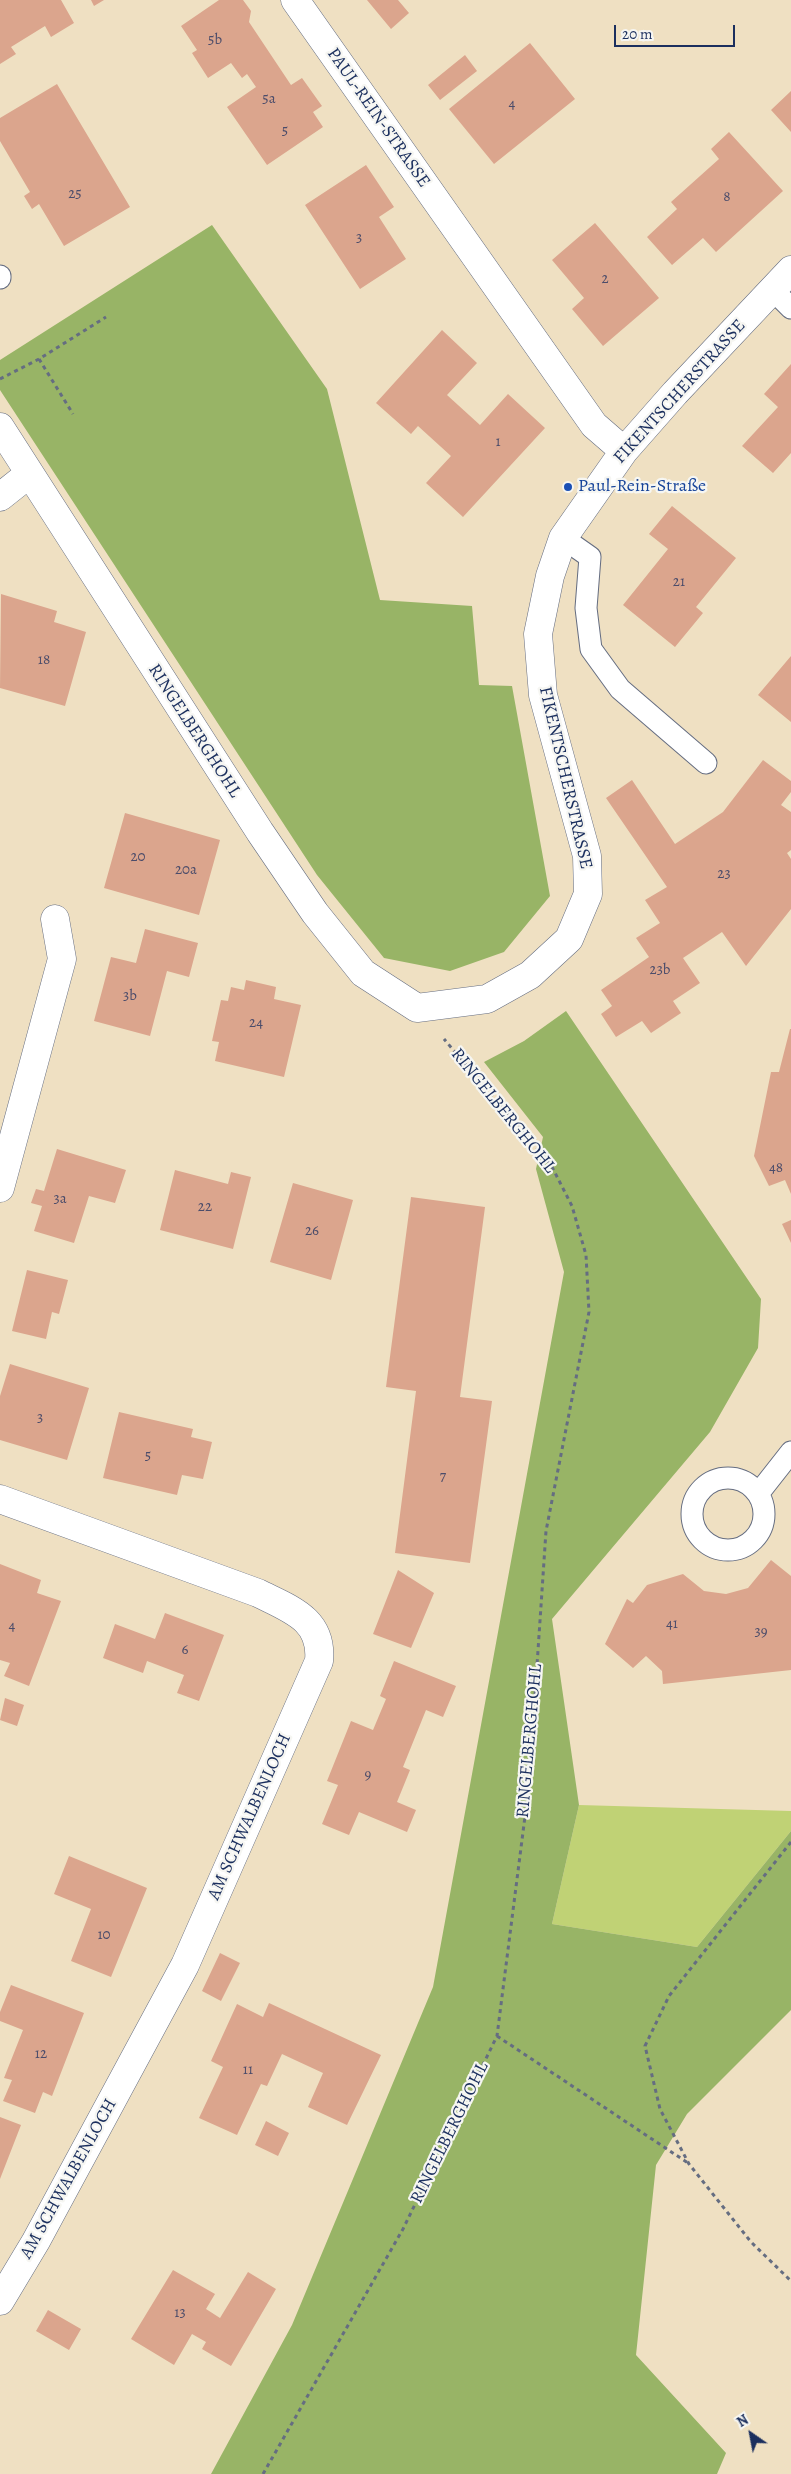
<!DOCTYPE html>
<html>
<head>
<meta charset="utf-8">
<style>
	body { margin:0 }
	#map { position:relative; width:791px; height:2474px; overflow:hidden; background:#efe0c2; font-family:Alegreya,serif }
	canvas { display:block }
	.north { position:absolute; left:726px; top:2409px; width:50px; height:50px; -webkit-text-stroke:4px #f6f6f2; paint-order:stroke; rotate:327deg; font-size:14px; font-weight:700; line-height:20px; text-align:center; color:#1b2f5e }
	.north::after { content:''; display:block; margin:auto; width:18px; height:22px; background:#1b2f5e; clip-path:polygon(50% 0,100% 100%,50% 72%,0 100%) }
	.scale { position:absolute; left:614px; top:25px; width:121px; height:22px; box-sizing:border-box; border:2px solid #1b2f5e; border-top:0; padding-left:6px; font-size:15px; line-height:18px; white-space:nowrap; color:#1b2f5e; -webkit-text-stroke:4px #f6f6f2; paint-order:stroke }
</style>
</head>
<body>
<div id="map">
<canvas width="791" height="2474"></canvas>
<div class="north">N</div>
<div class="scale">20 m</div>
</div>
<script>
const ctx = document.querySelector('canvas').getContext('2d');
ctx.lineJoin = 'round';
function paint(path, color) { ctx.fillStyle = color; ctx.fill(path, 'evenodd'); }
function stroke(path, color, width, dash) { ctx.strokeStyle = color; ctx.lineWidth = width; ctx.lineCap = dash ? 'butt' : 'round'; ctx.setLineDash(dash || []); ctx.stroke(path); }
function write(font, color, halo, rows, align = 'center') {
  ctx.font = font + ' Alegreya,serif'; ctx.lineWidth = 4.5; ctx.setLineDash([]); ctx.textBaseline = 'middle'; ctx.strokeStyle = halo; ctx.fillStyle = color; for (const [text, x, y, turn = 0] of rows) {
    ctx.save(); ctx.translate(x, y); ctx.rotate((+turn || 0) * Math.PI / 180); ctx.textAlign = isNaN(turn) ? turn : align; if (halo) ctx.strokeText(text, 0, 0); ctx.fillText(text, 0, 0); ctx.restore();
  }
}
paint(new Path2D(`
	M579,1805L791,1811V1831L697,1947L552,1924Z`), '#c0d275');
paint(new Path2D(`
	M212,225L327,389L380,600L472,606L479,685L512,686L550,896L504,952L450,971L384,958L317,875L0,390V360Z
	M566,1011L761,1299L758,1348L710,1432L552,1619L579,1805L552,1924L697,1947L791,1831V2010L687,2114L656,2165L636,2355L726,2453L717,2474H211L292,2325L433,1987L564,1272L536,1169L543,1137L484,1062L524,1041Z`), '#98b466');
paint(new Path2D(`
	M0,0H61L74,23L51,37L45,26L11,47L16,54L0,64Z
	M91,0H104L94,6Z
	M219,0H243L251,11L249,22L291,85L302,78L322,106L313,112L323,127L267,165L227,107L256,87L247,74L242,78L231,63L208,78L192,53L197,50L181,26Z
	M367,0H398L409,13L391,29Z
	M530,43L575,99L494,164L449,109Z
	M465,55L477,71L440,100L428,85Z
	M57,84L130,207L64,246L39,204L32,209L24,196L30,192L0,141V118Z
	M791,91V132L771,110Z
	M729,132L783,191L716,252L703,238L672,265L647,237L677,209L671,202L719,159L711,149Z
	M366,165L394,207L379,217L406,259L360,289L305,205Z
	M595,223L659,298L603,346L572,309L584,298L552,260Z
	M442,330L477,363L447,395L480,425L508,394L545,428L463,517L426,483L451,456L418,426L411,434L376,403Z
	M791,364V453L773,473L742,446L778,407L764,394Z
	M672,506L736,558L696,607L703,613L675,647L623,605L668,549L649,534Z
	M1,594L57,611L54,622L86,632L65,706L0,688Z
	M791,656V722L758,695Z
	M763,760L791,781V792L781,805L791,812V850L787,853L791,859V909L746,966L722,932L683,958L700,983L673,1001L681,1013L651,1033L642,1021L616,1037L601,1014L612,1006L601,990L649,957L636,938L660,923L645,900L667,887L606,798L632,780L675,844L723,812Z
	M125,813L220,840L199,915L104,888Z
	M145,929L198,943L189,977L167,971L150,1036L94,1021L111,957L136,963Z
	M246,980L276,987L274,999L301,1005L284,1077L215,1061L219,1042L212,1041L221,1000L228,1001L231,987L244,990Z
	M790,1029H791V1194L785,1180L769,1186L754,1156L771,1072H779Z
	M57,1149L126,1170L115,1203L89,1196L74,1243L34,1231L42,1206L31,1203L36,1189L44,1191Z
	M175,1170L228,1184L231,1172L251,1177L233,1249L160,1230Z
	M293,1183L353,1200L331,1280L270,1262Z
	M411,1197L485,1207L460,1397L492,1401L470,1563L395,1553L416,1391L386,1387Z
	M791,1220V1243L782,1224Z
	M27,1270L68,1280L59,1314L52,1312L46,1339L12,1331Z
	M10,1364L89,1388L67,1460L0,1440V1396Z
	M119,1412L193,1429L191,1437L212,1442L203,1479L182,1475L177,1495L103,1478Z
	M771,1560L791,1576V1670L663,1684L662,1671L646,1656L633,1668L605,1644L627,1599L633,1603L647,1585L683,1574L704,1591L726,1594L748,1588Z
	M0,1564L41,1580L37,1593L61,1601L29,1686L4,1676L10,1663L0,1660Z
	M398,1570L434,1593L411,1648L373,1634Z
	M165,1613L224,1635L199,1701L177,1693L184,1675L147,1661L143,1673L103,1658L115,1624L155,1639Z
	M394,1661L456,1686L443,1717L426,1710L403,1767L410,1770L397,1802L416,1810L407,1832L359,1812L349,1835L322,1824L338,1785L327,1781L351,1721L373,1730L386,1699L380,1696Z
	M5,1698L24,1705L17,1726L0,1720Z
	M69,1856L147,1888L111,1977L71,1961L91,1909L54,1894Z
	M220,1953L240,1963L221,2001L202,1991Z
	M11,1985L84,2013L52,2096L43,2092L35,2113L3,2101L12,2080L4,2078L23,2030L0,2021V2012Z
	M269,2003L381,2055L347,2125L308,2107L323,2073L282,2054L267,2086L261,2084L237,2135L199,2118L223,2067L211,2061L237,2004L263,2017Z
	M0,2117L21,2125L0,2179Z
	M266,2121L289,2133L278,2156L255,2145Z
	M173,2270L215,2294L206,2309L220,2318L248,2272L276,2289L231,2366L202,2349L206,2342L192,2334L174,2365L131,2339Z
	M48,2310L81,2329L69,2350L36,2331Z`), '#dba58d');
const service = new Path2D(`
	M0,276V278
	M773,290L791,308
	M563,538L590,557L586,608L591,649L620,689L706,763
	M692 1514a36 36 0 1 1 72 0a36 36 0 1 1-72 0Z
	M758,1494L791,1452`);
const minor = new Path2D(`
	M295,0L594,425L624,451
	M0,427L260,832L315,913L363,973L417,1008L487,999L530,975L569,939L588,894L587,856L543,695L538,634L550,576L563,538L624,451L675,393L791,270
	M0,497L29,474
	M0,1188L62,959L55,919
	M0,1499L258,1593C290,1609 323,1619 319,1661L185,1965L36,2241L0,2301`);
stroke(service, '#656d81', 23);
stroke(minor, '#656d81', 29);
stroke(new Path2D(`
	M39,359L73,414
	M0,379L39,359L106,317
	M791,1842L669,1996L645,2046L660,2109L689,2164L751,2242L791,2281
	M497,2036L688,2163
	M263,2474L403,2229L497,2036L529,1785L546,1531L589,1312L586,1255L572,1206L551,1165L444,1039`), '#656d81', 3, [4, 4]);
stroke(service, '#fff', 21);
stroke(minor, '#fff', 28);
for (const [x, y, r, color] of [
	[568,487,5,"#1a4fb4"]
]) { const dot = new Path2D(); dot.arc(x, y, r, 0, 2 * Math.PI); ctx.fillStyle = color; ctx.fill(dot); stroke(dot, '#f6f6f2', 2); }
write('15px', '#4b4c6a', null, [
	["5b",215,40],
	["5a",269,99],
	["4",512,104],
	["5",285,131],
	["25",75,194],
	["8",727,197],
	["3",359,238],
	["2",605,279],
	["1",498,442],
	["21",679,582],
	["18",44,660],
	["20",138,857],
	["20a",186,870],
	["23",724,874],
	["23b",660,970],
	["3b",130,996],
	["24",256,1023],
	["48",776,1168],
	["3a",60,1199],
	["22",205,1207],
	["26",312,1231],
	["3",40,1418],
	["5",148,1456],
	["7",443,1477],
	["41",672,1624],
	["4",12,1626],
	["39",761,1632],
	["6",185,1650],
	["9",368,1775],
	["10",104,1935],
	["12",41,2054],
	["11",248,2070],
	["13",180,2313]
]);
write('18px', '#1b2f5e', '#f6f6f2', [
	["PAUL-REIN-STRASSE",378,118,55],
	["FIKENTSCHERSTRASSE",680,392,-48],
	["RINGELBERGHOHL",194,731,57],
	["FIKENTSCHERSTRASSE",565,778,77],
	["RINGELBERGHOHL",503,1111,51],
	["RINGELBERGHOHL",530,1741,-85],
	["AM SCHWALBENLOCH",250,1817,-66],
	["RINGELBERGHOHL",450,2133,-64],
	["AM SCHWALBENLOCH",69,2179,-61]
]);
write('18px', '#164399', '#f6f6f2', [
	["Paul-Rein-Straße",578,487]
], 'left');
</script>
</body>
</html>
